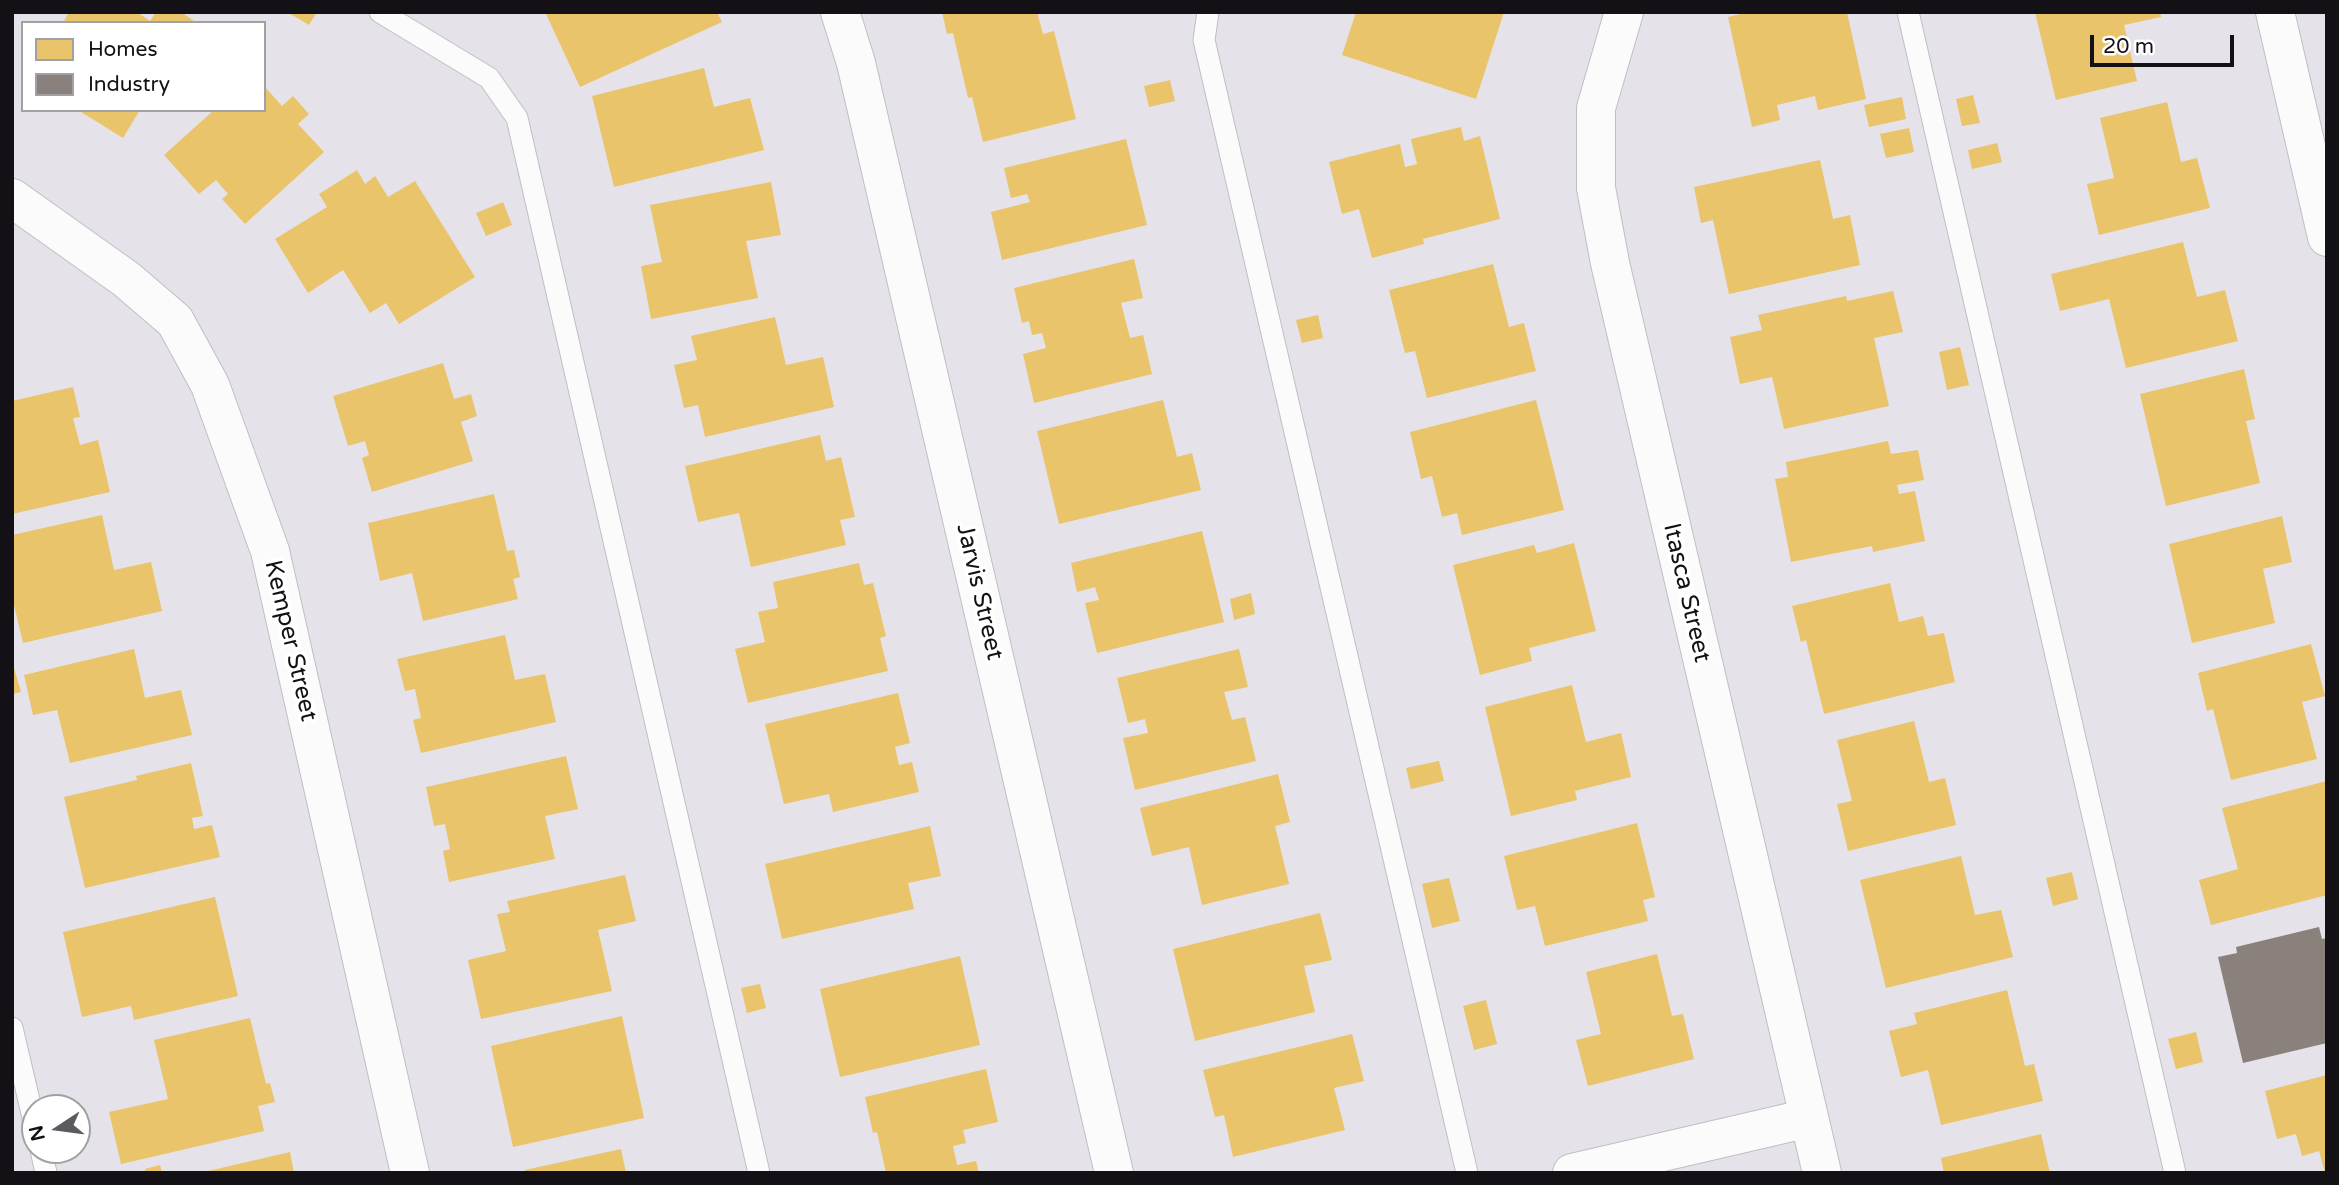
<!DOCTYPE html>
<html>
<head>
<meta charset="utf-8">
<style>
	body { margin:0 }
	#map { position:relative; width:2339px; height:1185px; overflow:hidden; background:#e5e2ea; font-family:"Varela Round",sans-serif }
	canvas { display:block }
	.frame { position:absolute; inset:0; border:14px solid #131116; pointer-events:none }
	.legend { position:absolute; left:21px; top:21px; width:245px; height:91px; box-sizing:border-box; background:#fff; border:2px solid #a1a0a2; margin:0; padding:9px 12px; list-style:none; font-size:21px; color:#131116 }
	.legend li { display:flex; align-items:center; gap:14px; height:35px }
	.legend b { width:35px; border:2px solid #a1a0a2 }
	.north { position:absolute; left:21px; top:1094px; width:70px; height:70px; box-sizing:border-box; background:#fff; border:2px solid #a1a0a2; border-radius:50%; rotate:257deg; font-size:19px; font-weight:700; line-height:28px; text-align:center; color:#131116 }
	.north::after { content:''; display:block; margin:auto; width:24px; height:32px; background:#5c5a60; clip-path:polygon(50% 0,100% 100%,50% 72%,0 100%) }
	.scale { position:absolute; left:2090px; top:35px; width:144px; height:32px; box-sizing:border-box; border:4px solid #131116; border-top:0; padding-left:9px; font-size:21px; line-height:24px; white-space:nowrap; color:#131116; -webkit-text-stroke:5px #fff; paint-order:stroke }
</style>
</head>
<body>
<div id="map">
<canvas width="2339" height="1185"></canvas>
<div class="frame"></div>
<ul class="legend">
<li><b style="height:19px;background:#e9c46a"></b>Homes</li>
<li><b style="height:19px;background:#8a817c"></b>Industry</li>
</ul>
<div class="north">N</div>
<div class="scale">20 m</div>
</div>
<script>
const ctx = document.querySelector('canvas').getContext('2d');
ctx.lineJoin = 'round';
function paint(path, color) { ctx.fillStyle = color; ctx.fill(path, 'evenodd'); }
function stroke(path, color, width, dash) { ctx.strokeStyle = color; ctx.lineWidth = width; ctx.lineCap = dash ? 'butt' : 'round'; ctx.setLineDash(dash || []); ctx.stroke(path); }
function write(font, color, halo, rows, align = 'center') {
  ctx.font = font + ' "Varela Round",sans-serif'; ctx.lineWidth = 7; ctx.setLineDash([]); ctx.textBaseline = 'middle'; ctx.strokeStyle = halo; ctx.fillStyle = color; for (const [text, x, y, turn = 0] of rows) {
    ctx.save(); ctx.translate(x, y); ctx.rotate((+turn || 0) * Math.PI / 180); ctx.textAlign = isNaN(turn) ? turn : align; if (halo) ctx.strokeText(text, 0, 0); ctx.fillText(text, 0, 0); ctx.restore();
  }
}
paint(new Path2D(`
	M69,12H137L150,21L156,12H181L197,23H63Z
	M287,12H317L309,25Z
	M545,12H717L722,22L580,87Z
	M942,12H1037L1043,34L1054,31L1076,119L983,142L972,97L968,98L953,33L947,34Z
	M1356,12H1504L1476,99L1342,55Z
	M1749,12H1847L1866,99L1818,110L1815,96L1777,105L1780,120L1752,127L1728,17Z
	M2035,12H2160L2161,17L2124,25L2137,81L2056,100Z
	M704,68L714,107L750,98L764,150L614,187L592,96Z
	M1170,80L1175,101L1149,107L1144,86Z
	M264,86L282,106L293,96L309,114L298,124L324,152L245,224L222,199L228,194L216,180L199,194L164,155L214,110H264Z
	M1973,95L1980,123L1962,126L1956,99Z
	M1902,97L1906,119L1869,127L1864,105Z
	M2167,102L2181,162L2197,158L2210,208L2099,235L2087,184L2114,178L2100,118Z
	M78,110H140L123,138Z
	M1461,127L1464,141L1480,136L1500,219L1423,239L1424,244L1372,258L1359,209L1342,214L1329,162L1400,144L1405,167L1417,164L1411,139Z
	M1909,128L1914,152L1886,158L1880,134Z
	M1126,139L1147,225L1002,260L991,212L1030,202L1027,194L1011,198L1004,168Z
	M1997,143L2002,162L1972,169L1968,150Z
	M1820,160L1833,219L1850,215L1860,265L1729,294L1713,220L1701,223L1694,187Z
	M357,170L365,184L375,176L388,197L415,181L475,277L399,324L386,303L370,313L343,270L308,293L275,239L327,207L319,194Z
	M771,182L781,235L746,241L758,298L651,319L641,266L662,262L650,205Z
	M503,202L512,225L486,236L476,213Z
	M2183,242L2197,297L2225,290L2238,341L2126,368L2109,299L2060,311L2051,274Z
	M1134,259L1143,298L1121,303L1130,338L1143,335L1152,374L1034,403L1023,354L1046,348L1042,333L1032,335L1029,321L1022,323L1014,288Z
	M1493,264L1509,327L1524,323L1536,371L1427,398L1415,351L1405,353L1389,290Z
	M1893,291L1903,332L1874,338L1889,406L1784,429L1772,377L1740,384L1730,337L1762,330L1758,315L1846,296L1847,301Z
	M1318,315L1323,338L1302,343L1296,320Z
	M775,317L786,365L823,357L834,407L705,437L698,405L684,408L674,365L697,360L691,336Z
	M1960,347L1969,385L1947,390L1939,352Z
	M443,363L454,399L471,394L477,416L461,422L473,461L372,492L362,458L369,455L365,441L348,446L333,396Z
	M2244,369L2255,419L2246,421L2260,483L2166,506L2140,394Z
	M73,387L80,417L73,418L80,445L98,440L110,492L12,514V401Z
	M1163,400L1177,457L1192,453L1201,490L1059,524L1037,431Z
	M1536,400L1564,510L1462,535L1457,513L1442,517L1432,476L1421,479L1410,432Z
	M820,435L826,461L841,457L855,517L840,520L846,545L751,567L739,513L698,522L685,466Z
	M1888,441L1891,454L1918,450L1924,480L1897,485L1899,494L1915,491L1925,541L1873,552L1872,546L1791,562L1775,479L1788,477L1786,462Z
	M494,494L507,551L514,550L520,577L513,579L518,599L423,621L412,573L380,581L368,523Z
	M102,515L114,570L151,562L162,611L23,643L14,605H12V535Z
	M2282,516L2292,562L2263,569L2275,623L2192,643L2169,544Z
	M1202,531L1224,622L1097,653L1085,603L1099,600L1095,587L1077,592L1071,563Z
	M1574,543L1596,631L1529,648L1532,661L1480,675L1453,565L1534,545L1537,553Z
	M859,563L864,585L873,583L886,636L880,638L888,671L748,703L735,649L765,642L758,612L778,608L773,582Z
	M1890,583L1899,622L1923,616L1928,636L1944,633L1955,682L1824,714L1806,640L1801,642L1792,606Z
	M1251,593L1255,614L1234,620L1230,599Z
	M505,635L515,680L545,674L556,722L421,753L413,720L421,718L415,689L405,691L397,659Z
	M2311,644L2325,696L2302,702L2317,759L2231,780L2213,709L2207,711L2198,673Z
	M134,649L145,698L181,690L192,735L70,763L57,710L33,715L24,675Z
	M1239,649L1248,687L1224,692L1232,720L1245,717L1256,761L1135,790L1123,738L1148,733L1145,719L1128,723L1117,678Z
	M12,661L21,692L12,694Z
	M1572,685L1586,742L1621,733L1631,777L1575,791L1577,800L1511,816L1485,707Z
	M898,693L910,743L895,747L899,765L912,762L919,792L833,812L829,794L784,804L765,724Z
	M1914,721L1929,782L1945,778L1956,825L1848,851L1837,804L1852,801L1837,740Z
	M566,756L578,809L545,816L555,859L449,882L443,851L450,849L445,824L434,826L426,787Z
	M1439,761L1444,781L1411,789L1406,768Z
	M191,763L203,816L192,818L194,829L212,825L220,857L85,888L64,797L137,780L136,776Z
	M1278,774L1290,822L1275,826L1289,884L1202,905L1189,847L1152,856L1140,808Z
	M2327,781V895L2211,925L2199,880L2238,869L2222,808Z
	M1637,823L1655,897L1643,900L1648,921L1545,946L1535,906L1517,910L1504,856Z
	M930,826L941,876L908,883L914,909L782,939L765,864Z
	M1961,856L1975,915L2001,910L2013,957L1886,988L1860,880Z
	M2072,872L2078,899L2053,906L2046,878Z
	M625,875L636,921L598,930L612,991L481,1019L468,960L506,951L497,914L510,912L507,901Z
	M1449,878L1460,921L1432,928L1422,884Z
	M215,897L238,996L134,1020L131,1006L82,1017L63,932Z
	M1320,913L1332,960L1304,966L1315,1012L1195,1041L1173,949Z
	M1657,954L1672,1016L1683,1014L1694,1059L1588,1086L1576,1040L1601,1034L1586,972Z
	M960,956L980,1045L840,1077L820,989Z
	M760,984L766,1008L747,1013L741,988Z
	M2007,990L2025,1066L2034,1064L2043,1101L1941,1125L1928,1070L1901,1077L1889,1031L1917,1024L1914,1013Z
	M1486,1000L1497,1044L1474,1050L1463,1006Z
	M622,1016L644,1118L513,1147L491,1046Z
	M250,1018L266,1084L270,1083L275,1102L258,1106L264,1131L121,1164L109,1112L168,1099L154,1040Z
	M2196,1032L2203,1062L2176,1069L2168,1039Z
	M1352,1034L1364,1081L1334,1088L1345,1130L1233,1157L1224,1115L1215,1117L1203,1070Z
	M986,1069L998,1122L963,1130L966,1143L953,1146L957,1165L976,1161L979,1173H886L877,1132L873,1133L865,1097Z
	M2327,1075V1173H2325L2319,1151L2302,1156L2296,1134L2277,1139L2265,1091Z
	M2041,1134L2050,1173H1944L1941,1158Z
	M621,1149L626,1173H526L525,1170Z
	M290,1152L294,1173H204V1172Z
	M160,1165L162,1173H145V1169Z`), '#e9c46a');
paint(new Path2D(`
	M2319,927L2322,939L2327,938V1043L2243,1063L2218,957L2237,953L2236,947Z`), '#8a817c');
const lane = new Path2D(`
	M380,12L489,78L517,118L759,1173
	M1208,12L1204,40L1467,1173
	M1908,12L2175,1173
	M12,1028L35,1126
	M41,1150L46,1173`);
const street = new Path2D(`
	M840,12L856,63L1114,1173
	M1624,12L1596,108V188L1610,263L1822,1173
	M2275,12L2327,237
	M12,198L126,279L175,321L210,385L270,551L410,1173
	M1572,1173L1809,1118`);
stroke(lane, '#c0bec3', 23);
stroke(street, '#c0bec3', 40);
stroke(lane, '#fbfbfc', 21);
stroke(street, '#fbfbfc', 38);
write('24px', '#131116', '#fff', [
	["Jarvis Street",979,592,77],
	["Itasca Street",1686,593,77],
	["Kemper Street",290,641,77]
]);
</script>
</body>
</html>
